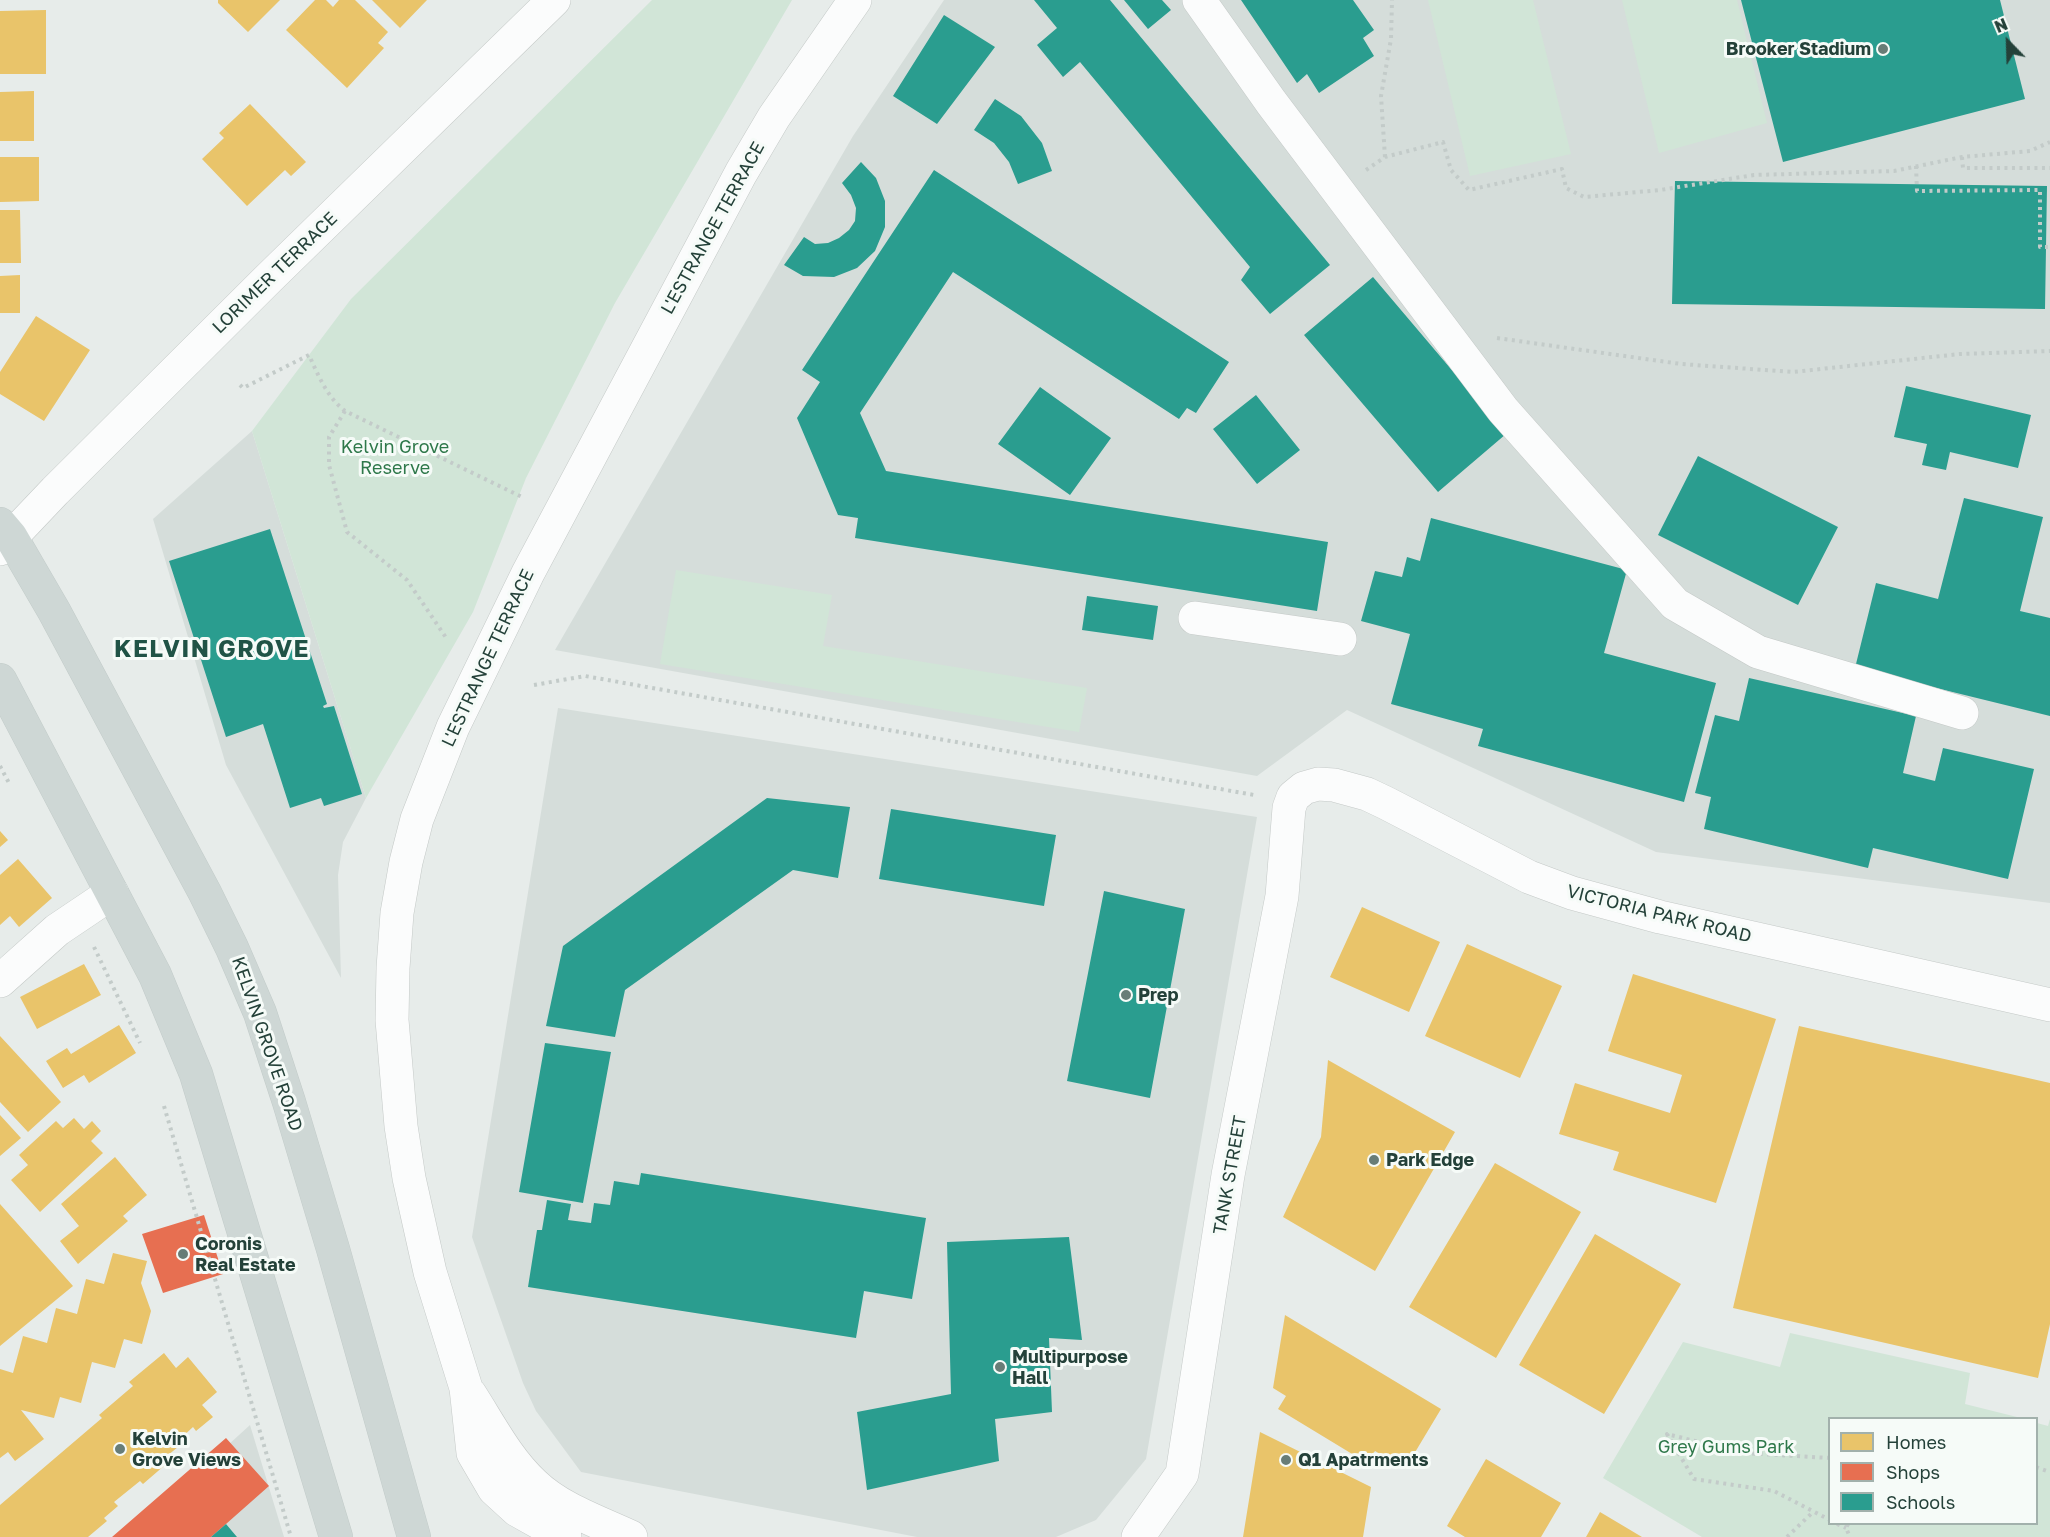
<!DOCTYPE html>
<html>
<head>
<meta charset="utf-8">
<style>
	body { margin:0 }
	#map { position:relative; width:2050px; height:1537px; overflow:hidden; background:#e7ecea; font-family:"Golos Text",sans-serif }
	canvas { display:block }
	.legend { position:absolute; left:1828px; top:1417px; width:210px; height:108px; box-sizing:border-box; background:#f6fbf8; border:2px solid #a2b1ac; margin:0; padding:8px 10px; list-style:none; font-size:18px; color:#244139 }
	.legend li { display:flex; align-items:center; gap:12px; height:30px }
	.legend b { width:30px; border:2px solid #a2b1ac }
	.north { position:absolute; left:1978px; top:12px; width:60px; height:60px; -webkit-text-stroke:4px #f6fbf8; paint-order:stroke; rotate:337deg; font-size:16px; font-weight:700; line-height:24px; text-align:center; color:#244139 }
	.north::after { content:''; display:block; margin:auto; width:21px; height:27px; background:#244139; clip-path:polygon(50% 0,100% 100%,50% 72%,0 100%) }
</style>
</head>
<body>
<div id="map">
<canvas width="2050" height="1537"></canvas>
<ul class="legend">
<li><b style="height:16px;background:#e9c46a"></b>Homes</li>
<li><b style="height:16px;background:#e76f51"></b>Shops</li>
<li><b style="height:16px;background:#2a9d8f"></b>Schools</li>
</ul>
<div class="north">N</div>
</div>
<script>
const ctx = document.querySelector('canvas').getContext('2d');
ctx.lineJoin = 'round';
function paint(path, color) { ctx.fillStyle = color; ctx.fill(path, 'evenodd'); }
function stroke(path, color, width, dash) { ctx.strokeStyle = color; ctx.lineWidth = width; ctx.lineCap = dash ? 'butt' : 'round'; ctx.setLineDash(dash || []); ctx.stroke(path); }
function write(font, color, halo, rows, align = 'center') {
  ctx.font = font + ' "Golos Text",sans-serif'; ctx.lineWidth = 6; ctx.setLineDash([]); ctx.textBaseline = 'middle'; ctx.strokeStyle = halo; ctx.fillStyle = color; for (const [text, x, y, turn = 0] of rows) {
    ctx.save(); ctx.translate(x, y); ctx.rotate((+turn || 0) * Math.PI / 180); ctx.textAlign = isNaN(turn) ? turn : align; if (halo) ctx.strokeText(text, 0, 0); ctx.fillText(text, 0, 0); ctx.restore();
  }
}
paint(new Path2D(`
	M944,0H2050V903L1656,852L1347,710L1257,776L555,650L853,136Z
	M252,431L366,798L343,842L338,875L341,978L226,765L153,519Z
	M558,708L1257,817L1146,1459L1096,1520L1056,1537H917L581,1472L536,1411L523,1383L472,1237Z
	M250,1425L284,1537H127Z`), '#d5ddda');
paint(new Path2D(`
	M652,0H792L615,303L526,478L473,612L366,798L252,431L351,299Z
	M1428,0H1533L1571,154L1470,176Z
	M1622,0H1737L1767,123L1659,153Z
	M676,570L832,595L823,646L1087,688L1079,732L660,664Z
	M1790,1333L1970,1373L1965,1404L2021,1418H1830V1524H2036L2037,1423L2048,1426L2050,1419V1537H1702L1603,1478L1683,1342L1780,1367Z`), '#d1e5d7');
paint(new Path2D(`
	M218,0H280L248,32L218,3Z
	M315,0H326L333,7L339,0H355L388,32L378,43L384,48L347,88L286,30Z
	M372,0H427L400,28Z
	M46,10V74H0V11Z
	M34,91V141H0V92Z
	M250,104L306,162L291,176L285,170L247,206L202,159L224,138L219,133Z
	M0,157H39V201L0,202Z
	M0,210H20L21,263H0Z
	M20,275V313H0V276Z
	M36,316L90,350L44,421L0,394V372Z
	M0,831L8,840L0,847Z
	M18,859L52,898L19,927L10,916L0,925V875Z
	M1362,907L1440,942L1409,1012L1330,977Z
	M1467,944L1562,986L1520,1078L1425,1036Z
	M84,964L101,995L37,1029L20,997Z
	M1633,974L1776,1019L1716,1203L1613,1170L1619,1152L1559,1134L1575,1083L1670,1113L1682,1075L1608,1051Z
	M119,1025L136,1053L89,1083L84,1075L63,1088L46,1061L67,1048L71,1054Z
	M1799,1026L2050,1083V1324L2038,1378L1733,1308Z
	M0,1036L61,1102L28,1132L0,1102Z
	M1328,1060L1455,1132L1375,1271L1283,1217L1321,1137Z
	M0,1115L21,1138L0,1156Z
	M74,1118L84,1129L92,1121L101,1131L91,1141L103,1153L40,1212L11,1180L28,1165L19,1155L56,1121L63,1128Z
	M115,1157L147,1195L123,1216L128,1221L78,1264L60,1241L79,1226L61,1204Z
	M1495,1163L1581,1212L1496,1358L1409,1307Z
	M0,1204L73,1286L0,1346Z
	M1595,1234L1681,1284L1604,1414L1519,1365Z
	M113,1253L147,1261L141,1283L151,1311L142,1344L124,1339L115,1368L92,1362L81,1403L60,1397L54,1418L21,1410L44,1439L15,1461L8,1452L0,1458V1369L13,1373L23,1336L47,1343L56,1308L77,1314L86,1279L104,1284Z
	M1285,1315L1441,1409L1405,1469L1375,1451L1367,1463L1278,1409L1286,1396L1273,1388Z
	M164,1353L176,1368L188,1357L217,1392L202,1405L213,1417L196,1431L193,1427L180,1439L183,1443L168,1455L172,1459L143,1484L140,1481L114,1502L118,1506L104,1518L107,1521L88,1537H0V1505L102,1418L99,1415L133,1386L129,1382Z
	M1260,1432L1371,1487L1363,1537H1243Z
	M1486,1459L1561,1503L1541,1537H1465L1447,1526Z
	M1600,1512L1642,1537H1586Z`), '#e9c46a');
paint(new Path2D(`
	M204,1215L223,1274L163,1293L142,1234Z
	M226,1438L269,1486L226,1524L211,1537H112Z`), '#e76f51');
paint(new Path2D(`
	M1034,0H1110L1330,265L1270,314L1241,280L1250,267L1080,62L1063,77L1037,45L1057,28Z
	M1124,0H1162L1171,10L1148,29Z
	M1241,0H1353L1374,30L1363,38L1374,56L1319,93L1307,74L1297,83Z
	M1741,0H2000L2025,99L1783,162Z
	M944,15L995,47L937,124L893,96Z
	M995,99L1021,116L1042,143L1052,171L1018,184L1009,162L994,143L974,130Z
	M861,162L876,178L885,201V227L875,251L857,268L834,277L803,276L784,265L804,237L815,244L828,243L839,238L849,230L855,221L856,208L851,195L842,183Z
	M934,170L1229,362L1196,413L1187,408L1179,419L953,272L860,413L886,471L1328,542L1317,611L855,538L858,518L838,515L797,418L820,382L802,370Z
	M1675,181L2047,186L2045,309L1672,304Z
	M1373,277L1506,434L1438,492L1304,335Z
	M1906,386L2031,415L2018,468L1950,452L1946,470L1922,465L1927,444L1894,437Z
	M1040,387L1111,438L1070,495L998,444Z
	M1256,395L1300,450L1257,484L1213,429Z
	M1698,456L1838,527L1798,605L1658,535Z
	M1964,498L2043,517L2020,611L2050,618V716L1855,668L1876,583L1938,599Z
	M1431,518L1627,570L1604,653L1716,683L1684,802L1478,746L1483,729L1391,704L1410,634L1361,621L1375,571L1402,577L1407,557L1420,561Z
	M270,529L327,704L323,706L324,708L334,706L362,794L324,806L321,798L290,808L263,724L226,737L169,561Z
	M1087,596L1158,606L1153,640L1082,630Z
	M1749,678L1916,716L1903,773L1935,781L1943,748L2034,769L2008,879L1873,848L1868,868L1704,829L1711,797L1695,793L1715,715L1739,721Z
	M767,798L850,807L838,878L793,870L625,990L615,1037L546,1026L563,946Z
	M891,809L1056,835L1044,906L879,879Z
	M1104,891L1185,909L1150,1098L1067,1081Z
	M545,1043L611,1052L583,1203L519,1192Z
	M641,1173L926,1218L912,1299L864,1291L856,1338L528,1287L537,1230H542L547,1200L571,1204L568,1220L591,1223L594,1203L610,1205L614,1181L639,1185Z
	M1069,1237L1082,1340L1049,1338L1052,1412L995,1419L999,1461L867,1490L857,1412L951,1394L947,1242Z
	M226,1524L237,1537H211Z`), '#2a9d8f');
const minor = new Path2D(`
	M1199,0L1271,102L1503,410L1675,604L1758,652L1962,713
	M0,549L55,491L268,279L554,0
	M1195,618L1340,639
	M0,981L57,930L112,893
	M470,1394C490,1425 507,1459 534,1484C560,1509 599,1522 631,1537
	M565,1537L517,1510L494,1489L473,1453L466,1388L430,1272L409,1178L401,1126L392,1020L393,968L397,913L406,862L417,819L453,727L528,573L741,173L774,117L855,0
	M1138,1537L1182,1474L1228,1175L1282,896L1289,808L1293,797L1304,788L1318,784L1334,785L1367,794L1386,803L1529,877L1572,893L1660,917L2050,1005`);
const major = new Path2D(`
	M0,524L11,537L54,611L205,893L232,948L260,1013L289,1102L333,1249L414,1537
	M0,680L155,975L196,1074L336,1537`);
stroke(minor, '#c4c9c7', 34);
stroke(major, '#c2cbc9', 34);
stroke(new Path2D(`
	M1385,157L1381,96L1391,39L1392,0
	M1962,157L1963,168H2050
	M1916,166L1917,191L2040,190V247H2050
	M1366,170L1385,157L1443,142L1451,170L1469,190L1562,169L1566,188L1584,197L1660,190L1754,175L1894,171L1962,157L2030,151L2050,142
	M1497,338L1681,364L1793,372L1960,354L2050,351
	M240,385L243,388L309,355C318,375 327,397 345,411L522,497
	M345,411L329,437V465L347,532L407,580L447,639
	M534,685L585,676L1254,795
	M0,766L10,785
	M94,947L140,1043
	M164,1106L291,1537
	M1830,1458L1743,1453L1667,1434L1694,1479L1774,1491L1830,1520
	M2036,1467L2050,1472
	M1837,1524L1846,1528
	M1848,1524L1846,1528L1850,1537
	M1787,1537L1813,1512`), '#c3cbc9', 4, [3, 4.5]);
stroke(minor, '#fbfcfc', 33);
stroke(major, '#ced7d5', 33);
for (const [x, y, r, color] of [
	[1883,49,6,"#687d77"],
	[1126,995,6,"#687d77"],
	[1374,1160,6,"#687d77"],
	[183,1254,6,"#687d77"],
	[1000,1367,6,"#687d77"],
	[120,1449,6,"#687d77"],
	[1286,1460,6,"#687d77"]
]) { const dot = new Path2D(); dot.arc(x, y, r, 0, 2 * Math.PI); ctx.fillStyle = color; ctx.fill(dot); stroke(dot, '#f6fbf8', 2); }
write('bold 18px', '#244139', '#f6fbf8', [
	["Brooker Stadium",1871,49,"right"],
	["Prep",1138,995],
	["Park Edge",1386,1160],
	["Coronis",195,1244],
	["Real Estate",195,1265],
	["Multipurpose",1012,1357],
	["Hall",1012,1378],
	["Kelvin",132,1439],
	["Grove Views",132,1460],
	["Q1 Apatrments",1298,1460]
], 'left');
write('18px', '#244139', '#f6fbf8', [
	["L'ESTRANGE TERRACE",713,228,-61],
	["LORIMER TERRACE",275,273,-44],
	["L'ESTRANGE TERRACE",488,658,-65],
	["VICTORIA PARK ROAD",1659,914,14],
	["KELVIN GROVE ROAD",267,1044,71],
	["TANK STREET",1230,1175,-80]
]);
write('18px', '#2e784a', '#f6fbf8', [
	["Kelvin Grove",395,447],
	["Reserve",395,468],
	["Grey Gums Park",1726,1447]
]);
ctx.letterSpacing = '1.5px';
write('bold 24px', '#205346', '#f6fbf8', [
	["KELVIN GROVE",212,649]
]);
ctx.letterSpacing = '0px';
</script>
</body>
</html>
